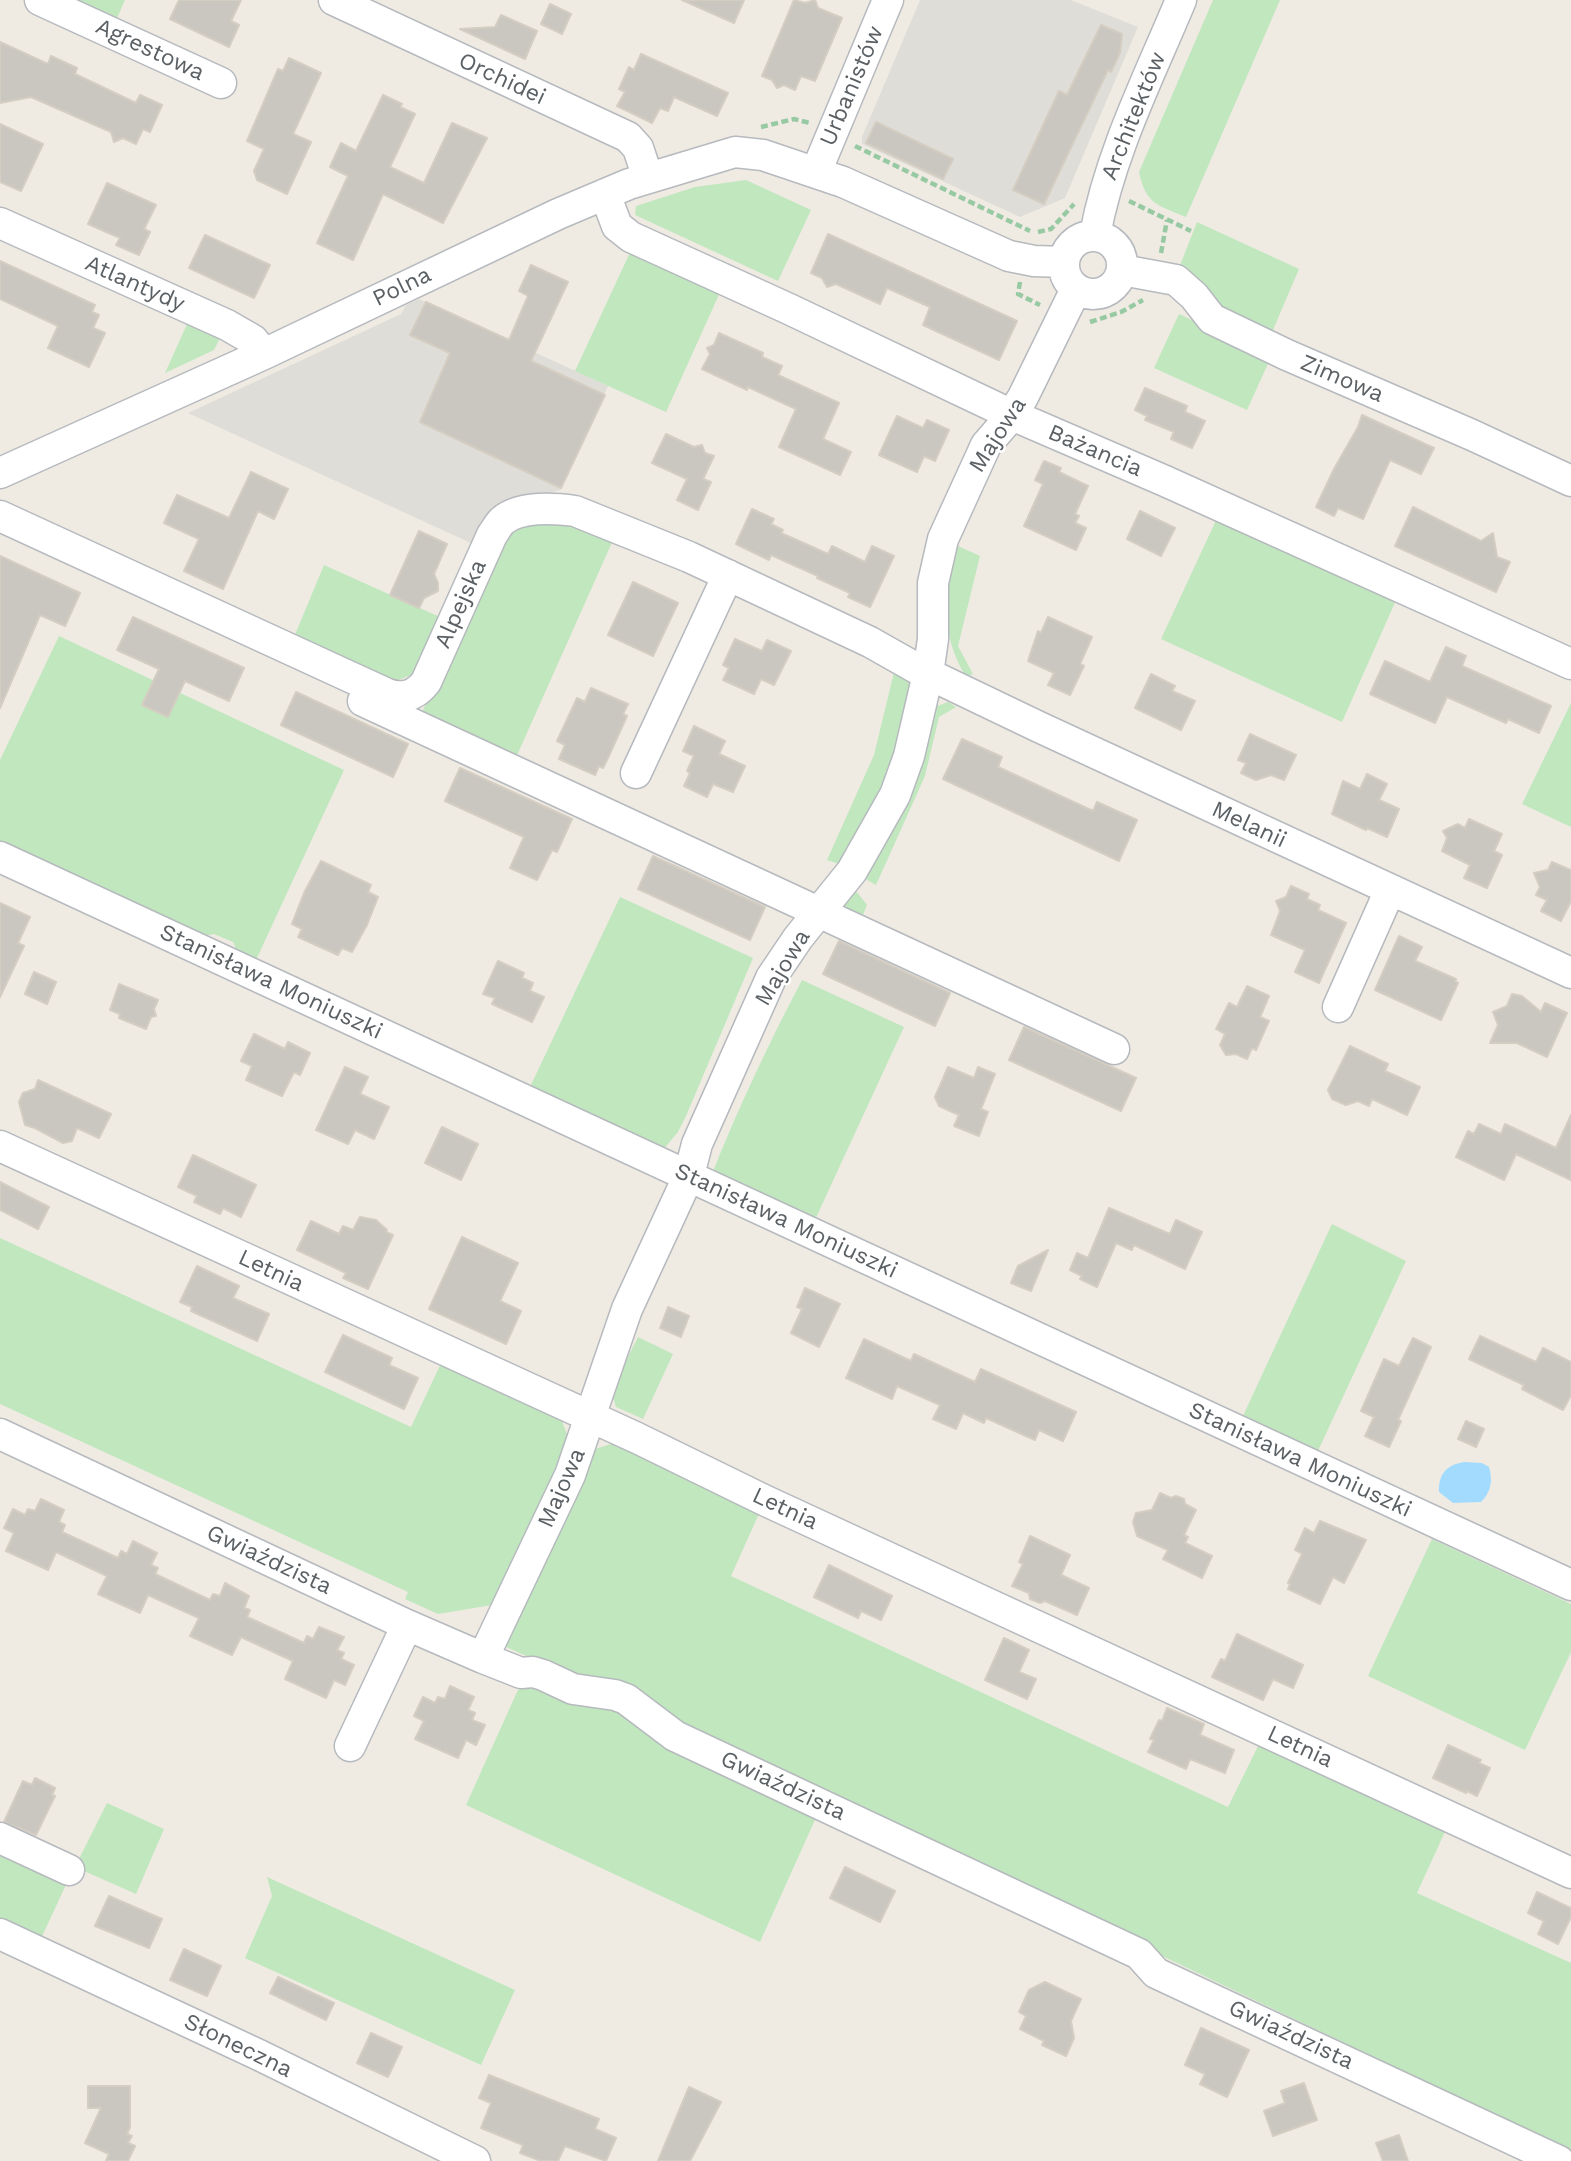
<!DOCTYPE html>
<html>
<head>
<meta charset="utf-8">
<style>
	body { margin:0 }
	canvas { display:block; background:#efebe3 }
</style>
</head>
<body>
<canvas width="1571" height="2161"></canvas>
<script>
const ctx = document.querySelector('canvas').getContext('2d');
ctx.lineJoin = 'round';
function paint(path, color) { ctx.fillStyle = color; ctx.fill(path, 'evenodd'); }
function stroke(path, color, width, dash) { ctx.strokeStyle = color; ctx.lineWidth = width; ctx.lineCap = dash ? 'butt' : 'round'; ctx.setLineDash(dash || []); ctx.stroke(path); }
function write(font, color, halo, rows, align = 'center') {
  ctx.font = font + ' "Work Sans",sans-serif'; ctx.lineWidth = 5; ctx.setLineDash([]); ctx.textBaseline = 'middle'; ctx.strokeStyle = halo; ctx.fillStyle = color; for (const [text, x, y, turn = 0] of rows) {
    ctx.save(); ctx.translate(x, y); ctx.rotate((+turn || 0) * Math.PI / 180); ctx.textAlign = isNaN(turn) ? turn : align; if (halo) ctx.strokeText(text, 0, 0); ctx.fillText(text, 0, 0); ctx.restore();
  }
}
paint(new Path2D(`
	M920,0H1071L1138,27L1065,198L1020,217L862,144V137Z
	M419,299L608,386L560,490L512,504L475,545L188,413L401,314L406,305Z`), '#dfddd7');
paint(new Path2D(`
	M64,0H125L114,25Z
	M1213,0H1280L1186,217C1158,205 1146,205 1139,172Z
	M746,180L811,210L778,281L635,215L636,206L695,187Z
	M1197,222L1299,269L1270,337L1211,308C1204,289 1198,276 1179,268Z
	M633,246L722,288L666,412L575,371Z
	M1179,314L1271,357L1247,410L1154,368Z
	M188,322L221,336L214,350L165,373Z
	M1218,516L1397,598L1342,722L1161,639Z
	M569,518L614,538L514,762L419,719L504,530Z
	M958,546L980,556L958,646L973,674L966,677C939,631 944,595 958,546Z
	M324,565L442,618L416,673L391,683L294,637Z
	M59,636L344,770L256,960L237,951L233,942L214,934L204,936L0,842V760Z
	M895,668L909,678L911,683L900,740L881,795L839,864L827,860L874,755Z
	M948,702L956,707L939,717L925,776L876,885L867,880L865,871L935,707Z
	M1571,703V827L1522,804Z
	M856,891L867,905L860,922L839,912L848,892Z
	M620,897L753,958L686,1116L678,1132L662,1151L529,1089Z
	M802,980L904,1027L814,1222L712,1174C738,1108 769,1043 802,980Z
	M1332,1224L1406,1261L1317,1453L1242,1418Z
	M0,1238L411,1427L443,1359L559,1413L568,1437L546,1490L492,1605L438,1614L405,1599L408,1592L0,1404Z
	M638,1337L673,1354L643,1419L616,1407L611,1390Z
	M620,1441L762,1507L731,1576L1228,1807L1262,1738L1449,1823L1417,1893L1571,1963V2151L659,1716L504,1646L595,1449Z
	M1432,1539L1571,1604V1652L1525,1750L1368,1676Z
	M526,1676L616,1704L819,1811L760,1942L466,1805L517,1692Z
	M107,1803L164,1829L136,1894L75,1867Z
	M0,1844L70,1876L38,1945L0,1927Z
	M267,1877L515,1990L481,2065L245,1958L272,1896Z`), '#c0e7be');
paint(new Path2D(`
	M1465,1462L1482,1463L1489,1467C1493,1481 1491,1492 1481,1502L1453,1503L1439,1492C1438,1474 1447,1464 1465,1462Z`), '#a3dbff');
const building = new Path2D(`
	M179,0H241L231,21L239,25L229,47L170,19Z
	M682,0H744L734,23Z
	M794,0L805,3L815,0L818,8L842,18L815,81L801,76L795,90L784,85L777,88L772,80L762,76Z
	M550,4L571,14L562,34L541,24Z
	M501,15L537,31L525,59L460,29L495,27Z
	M1101,25L1122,34L1120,53L1111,72L1108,70L1044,204L1013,190L1059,91L1067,95Z
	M0,42L48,64L51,56L77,68L75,74L136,103L140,95L162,105L150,132L143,129L136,144L123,138L114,142L111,132L31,97L0,103Z
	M641,54L728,93L717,116L674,97L668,111L660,108L652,123L617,106L625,92L619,89L629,67L634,70Z
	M289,58L321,73L293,134L311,142L287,194L257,180L254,171L264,149L247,141L278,69L283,71Z
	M383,95L402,104L400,107L415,114L390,167L424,183L452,123L487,138L443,223L383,194L353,260L317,243L348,176L330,167L341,143L356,151Z
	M876,122L953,159L943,179L866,143Z
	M0,124L43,144L21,191L0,182Z
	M107,183L156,205L144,229L150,232L139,255L116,245L120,238L88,224Z
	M828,234L1017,321L999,360L923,325L930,307L887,288L880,304L836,284L827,287L822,278L811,273Z
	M205,235L270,265L254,298L189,268Z
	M0,261L95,305L92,312L99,315L93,328L105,333L89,367L48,348L58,326L0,299Z
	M531,265L568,282L531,361L605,395L561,488L420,422L450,353L410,335L426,302L509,340L528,296L519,291Z
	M719,333L763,353L762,357L782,366L778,375L839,403L823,439L851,452L840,475L779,447L796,409L748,387L747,390L702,369L710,354L707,348L714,345Z
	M1145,388L1187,406L1185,412L1205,421L1192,448L1171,439L1174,432L1145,420L1147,416L1135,410Z
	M1362,415L1434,448L1421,474L1390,460L1363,519L1338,508L1334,516L1316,507L1334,469L1358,427Z
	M897,416L923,428L927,420L949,430L935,461L924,456L917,472L879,455Z
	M666,434L694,447L702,445L705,453L714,456L703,479L711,482L698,510L677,500L687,479L652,463Z
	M1044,461L1061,468L1059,472L1088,486L1075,514L1079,516L1075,523L1086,528L1076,550L1024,526L1043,484L1035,480Z
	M251,472L288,489L274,519L258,511L223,589L184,571L199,539L164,523L177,495L229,518Z
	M1413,507L1481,541L1493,533L1497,557L1510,562L1496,592L1395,546Z
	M752,509L774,519L771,524L783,530L781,533L828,554L832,546L865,562L872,546L894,556L870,607L848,597L850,593L817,578L818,576L771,555L769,560L736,544Z
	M1140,511L1175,528L1161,556L1127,539Z
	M419,531L447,544L434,574L438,583V591L424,598L419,608L390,595Z
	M0,556L80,593L65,626L40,615L0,708Z
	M633,582L678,603L653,656L608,635Z
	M133,617L244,668L229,701L185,681L168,717L142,705L159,669L117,650Z
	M1048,617L1092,637L1080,664L1084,666L1070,695L1048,685L1054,673L1028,661L1038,631L1041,633Z
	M735,639L762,651L767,640L791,651L774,685L761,679L754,694L723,680L729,668L723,665Z
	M1446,647L1466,656L1462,666L1551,706L1539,733L1508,719L1506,723L1447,697L1435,723L1370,694L1385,661L1430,682Z
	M1151,674L1175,686L1172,691L1195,701L1181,730L1135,708Z
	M591,688L628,704L623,714L627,716L608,758L603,768L599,766L595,775L559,759L565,745L557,741L577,698L585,702Z
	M296,692L408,744L393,777L281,725Z
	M694,726L725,741L719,754L745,766L733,792L713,784L707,797L684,786L690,773L687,771L694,756L683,751Z
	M1250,734L1296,755L1284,780L1271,775L1256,780L1241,773L1246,763L1238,760Z
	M962,739L1002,757L998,767L1093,811L1097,802L1137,820L1119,861L943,779Z
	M460,768L572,819L557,852L552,850L537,880L510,868L524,837L445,801Z
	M1367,774L1387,784L1379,800L1399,809L1387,837L1367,828L1366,830L1332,814L1343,781L1360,789Z
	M1469,819L1502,834L1494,851L1502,855L1487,888L1464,878L1470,865L1442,851L1447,838L1443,831L1458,824L1465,828Z
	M653,856L765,907L750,940L638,889Z
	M321,861L371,885L368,892L378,897L367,925L352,952L342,948L338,955L298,937L302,929L292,924L304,893Z
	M1552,862L1571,870V901L1561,921L1541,911L1547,900L1536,895L1540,887L1534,873L1548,870Z
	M1291,886L1309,894L1307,899L1320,905L1318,910L1346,923L1319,983L1295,972L1305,950L1271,935L1280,911L1276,901L1286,897Z
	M0,903L30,917L18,943L24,946L0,997Z
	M1399,936L1422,947L1415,961L1456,979L1455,981L1458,983L1441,1020L1375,990Z
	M839,941L950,993L935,1026L823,974Z
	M498,961L524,973L522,978L533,983L530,991L544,997L532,1022L492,1004L495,998L483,994Z
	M34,972L56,982L47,1004L25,994Z
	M119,984L158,1000L154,1009L156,1016L151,1017L146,1029L119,1018L120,1014L110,1010Z
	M1247,986L1269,996L1260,1017L1269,1021L1256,1050L1252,1048L1247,1059L1236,1054L1226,1055L1220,1045L1225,1034L1216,1029L1229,1003L1237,1007Z
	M1512,994L1522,996L1541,1012L1545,1003L1567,1013L1547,1057L1517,1043H1490L1498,1025L1493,1012L1507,1006Z
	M1024,1027L1136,1078L1121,1111L1009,1060Z
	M254,1034L285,1049L288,1042L310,1053L300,1075L294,1072L282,1096L246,1080L252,1066L241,1061Z
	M1350,1046L1388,1064L1385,1071L1420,1087L1407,1115L1372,1099L1369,1106L1358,1101L1346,1105L1332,1099L1328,1090Z
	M345,1067L368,1077L360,1094L389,1107L374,1139L355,1130L348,1144L316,1130Z
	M948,1067L974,1078L978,1067L995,1074L981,1109L988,1112L979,1136L954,1126L959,1115L939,1106L935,1097Z
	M38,1080L111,1114L99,1138L77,1128L72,1141L63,1143L35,1128L25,1125L19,1102L23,1093L35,1089Z
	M1571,1115V1180L1516,1154L1504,1180L1456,1157L1468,1131L1474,1134L1479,1124L1501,1134L1505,1124L1556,1148Z
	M442,1127L478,1144L461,1180L425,1163Z
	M193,1155L256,1185L241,1217L223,1208L220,1214L194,1202L197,1196L178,1187Z
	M0,1182L49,1207L38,1229L0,1210Z
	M1109,1208L1170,1234L1176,1220L1202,1232L1185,1269L1134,1245L1132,1250L1116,1243L1097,1287L1080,1279L1082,1276L1070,1270L1077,1253L1088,1258Z
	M360,1217L376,1220L387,1230L386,1232L393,1235L368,1289L343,1278L346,1273L297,1250L311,1221L339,1234L343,1226L353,1230Z
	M462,1237L518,1263L500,1301L521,1311L506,1344L429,1309Z
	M1048,1250L1031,1291L1011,1283L1018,1266Z
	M197,1266L239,1286L233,1298L269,1314L257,1341L191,1311L192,1307L180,1302Z
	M805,1288L840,1304L819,1347L791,1333L802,1309L797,1307Z
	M668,1307L689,1316L681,1337L660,1328Z
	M343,1335L392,1358L389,1365L418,1378L404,1409L325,1372Z
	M1480,1336L1536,1362L1543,1348L1571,1362V1395L1563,1410L1522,1389L1524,1385L1469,1359Z
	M1413,1338L1431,1347L1398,1420L1401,1421L1389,1447L1365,1436L1374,1417L1361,1411L1384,1359L1399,1366Z
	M864,1339L911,1361L914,1354L975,1382L981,1369L1076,1412L1063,1441L1039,1430L1035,1440L986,1418L984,1423L963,1413L956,1429L933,1419L940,1405L897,1386L892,1399L846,1378Z
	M1466,1421L1484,1429L1476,1447L1458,1439Z
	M1160,1493L1171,1498L1176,1496L1184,1499L1185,1504L1196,1510L1184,1535L1188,1537L1185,1543L1212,1556L1202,1578L1163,1559L1168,1550L1137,1536L1133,1522L1136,1513L1152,1510Z
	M41,1499L64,1510L59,1522L65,1525L62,1532L118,1558L121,1551L127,1554L133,1541L157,1553L151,1565L158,1568L155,1574L210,1600L213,1594L220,1596L225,1583L249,1596L244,1608L250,1610L247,1617L291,1637L304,1643L307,1636L313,1639L319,1627L344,1637L337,1650L344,1653L341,1659L354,1665L345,1685L334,1680L326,1698L285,1679L293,1661L241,1637L232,1655L190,1636L199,1618L148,1595L140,1613L98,1594L107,1576L56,1552L48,1570L6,1551L14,1533L4,1528L13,1509L25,1515L28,1509L35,1511Z
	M1320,1521L1366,1540L1344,1583L1333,1577L1320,1604L1288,1589L1290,1584L1288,1583L1302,1554L1295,1550L1305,1528L1314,1533Z
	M1030,1536L1070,1555L1061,1575L1089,1588L1077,1615L1045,1601L1040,1603L1030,1599L1029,1593L1012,1586L1023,1564L1019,1562Z
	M829,1565L892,1596L881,1620L861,1611L858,1618L814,1597Z
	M1237,1634L1303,1665L1293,1688L1273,1679L1263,1700L1212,1677L1221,1659L1225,1661Z
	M1004,1638L1029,1650L1019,1672L1036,1679L1027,1699L985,1680Z
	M450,1686L474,1697L468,1710L475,1713L472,1720L485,1725L476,1745L466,1740L458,1758L415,1739L424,1721L414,1716L423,1697L435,1703L438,1697L445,1699Z
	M1167,1708L1204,1724L1200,1735L1234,1750L1225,1773L1190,1759L1186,1769L1148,1752L1154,1740L1150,1739L1159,1720L1162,1721Z
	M1448,1745L1481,1760L1479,1763L1490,1768L1477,1796L1467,1791L1466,1793L1433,1778Z
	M35,1778L55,1788L52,1795L55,1796L36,1835L4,1822L23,1781L32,1785Z
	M845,1867L895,1891L880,1922L830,1898Z
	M1537,1892L1571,1908V1917L1558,1944L1538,1934L1544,1921L1528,1913Z
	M109,1896L162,1919L149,1948L95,1926Z
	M184,1949L221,1966L207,1996L170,1980Z
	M278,1977L334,2003L326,2020L270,1993Z
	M1045,1982L1081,1999L1071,2021L1074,2038L1066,2056L1042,2045L1044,2041L1020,2029L1026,2016L1019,2012L1029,1990Z
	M1201,2028L1249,2050L1227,2097L1200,2084L1205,2074L1185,2065Z
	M371,2033L402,2047L388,2077L357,2063Z
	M489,2075L599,2119L595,2129L616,2138L606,2161L565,2146L558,2161H541L520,2153L523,2145L481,2128L491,2103L479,2098Z
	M1304,2083L1317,2120L1273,2136L1264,2111L1285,2103L1281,2091Z
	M88,2086H130V2127L127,2134L132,2136L128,2143L135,2146L128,2161H106L109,2154L85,2143L101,2108H88Z
	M689,2087L721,2102L690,2161H658Z
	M1399,2135L1408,2161H1383L1376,2143Z`);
paint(building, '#cac6c0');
stroke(building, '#d4cdc1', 2);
const minor = new Path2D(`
	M40,0L221,83
	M334,0L628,137L638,148L648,178
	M816,172L888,0
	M605,194L617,226L631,237L789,309L1012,415L1165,481L1571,664
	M0,223L227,325L253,340L264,354
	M1095,235C1110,153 1149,77 1181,0
	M1064 265a29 29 0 1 1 58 0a29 29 0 1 1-58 0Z
	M1122,270L1176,280L1194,296L1212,319L1287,355L1472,435L1571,481
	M0,473L264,354L558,214L629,184L735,152L763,155L843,182L1009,256L1034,261L1064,262
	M0,516L385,693C402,700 415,696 426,682L492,535C495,531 498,525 502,521C519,506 554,508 575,511L689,557L870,642L916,668L1039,727L1571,973
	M363,701L1114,1049
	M636,773L728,575
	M0,857L1571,1585
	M1338,1007L1390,890
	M0,1146L637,1438L766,1501L1571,1873
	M0,1434L407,1625L483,1658L521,1673L533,1672L543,1675L573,1689L615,1695L626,1699L675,1736L1139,1954L1156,1973L1559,2161
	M483,1658L570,1475L627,1309L689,1175L697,1144L771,978L798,938L852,871L895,795L909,756L928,674L933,639V583L943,539L986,445L1012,415L1023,397L1076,289
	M350,1746L407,1625
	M0,1838L69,1870
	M0,1934L259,2055L475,2161`);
stroke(minor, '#b6b9be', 33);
stroke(new Path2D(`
	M761,127L794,119L810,123
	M855,146L1030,231
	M1129,201L1191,231
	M1038,232L1051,229L1074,204
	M1161,253L1167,220
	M1020,282L1018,294L1040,305
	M1090,322L1121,312L1143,300`), '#97c9a3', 4.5, [7, 3.5]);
stroke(minor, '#fff', 30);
write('23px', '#5b6064', '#fff', [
	["Agrestowa",150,50,25],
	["Orchidei",502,79,25],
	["Urbanistów",852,86,-67],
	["Architektów",1134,116,-68],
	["Atlantydy",135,284,24],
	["Polna",402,287,-26],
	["Zimowa",1342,379,23],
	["Majowa",998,435,-57],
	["Bażancia",1095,451,23],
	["Alpejska",461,604,-66],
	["Melanii",1249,825,25],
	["Majowa",783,968,-59],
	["Stanisława Moniuszki",271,982,25],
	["Stanisława Moniuszki",786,1221,25],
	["Letnia",271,1271,25],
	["Stanisława Moniuszki",1300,1460,25],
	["Majowa",562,1488,-66],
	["Letnia",785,1509,25],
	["Gwiaździsta",269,1560,25],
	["Letnia",1300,1747,25],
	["Gwiaździsta",783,1786,25],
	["Gwiaździsta",1291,2035,25],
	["Słoneczna",238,2046,26]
]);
</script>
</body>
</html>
